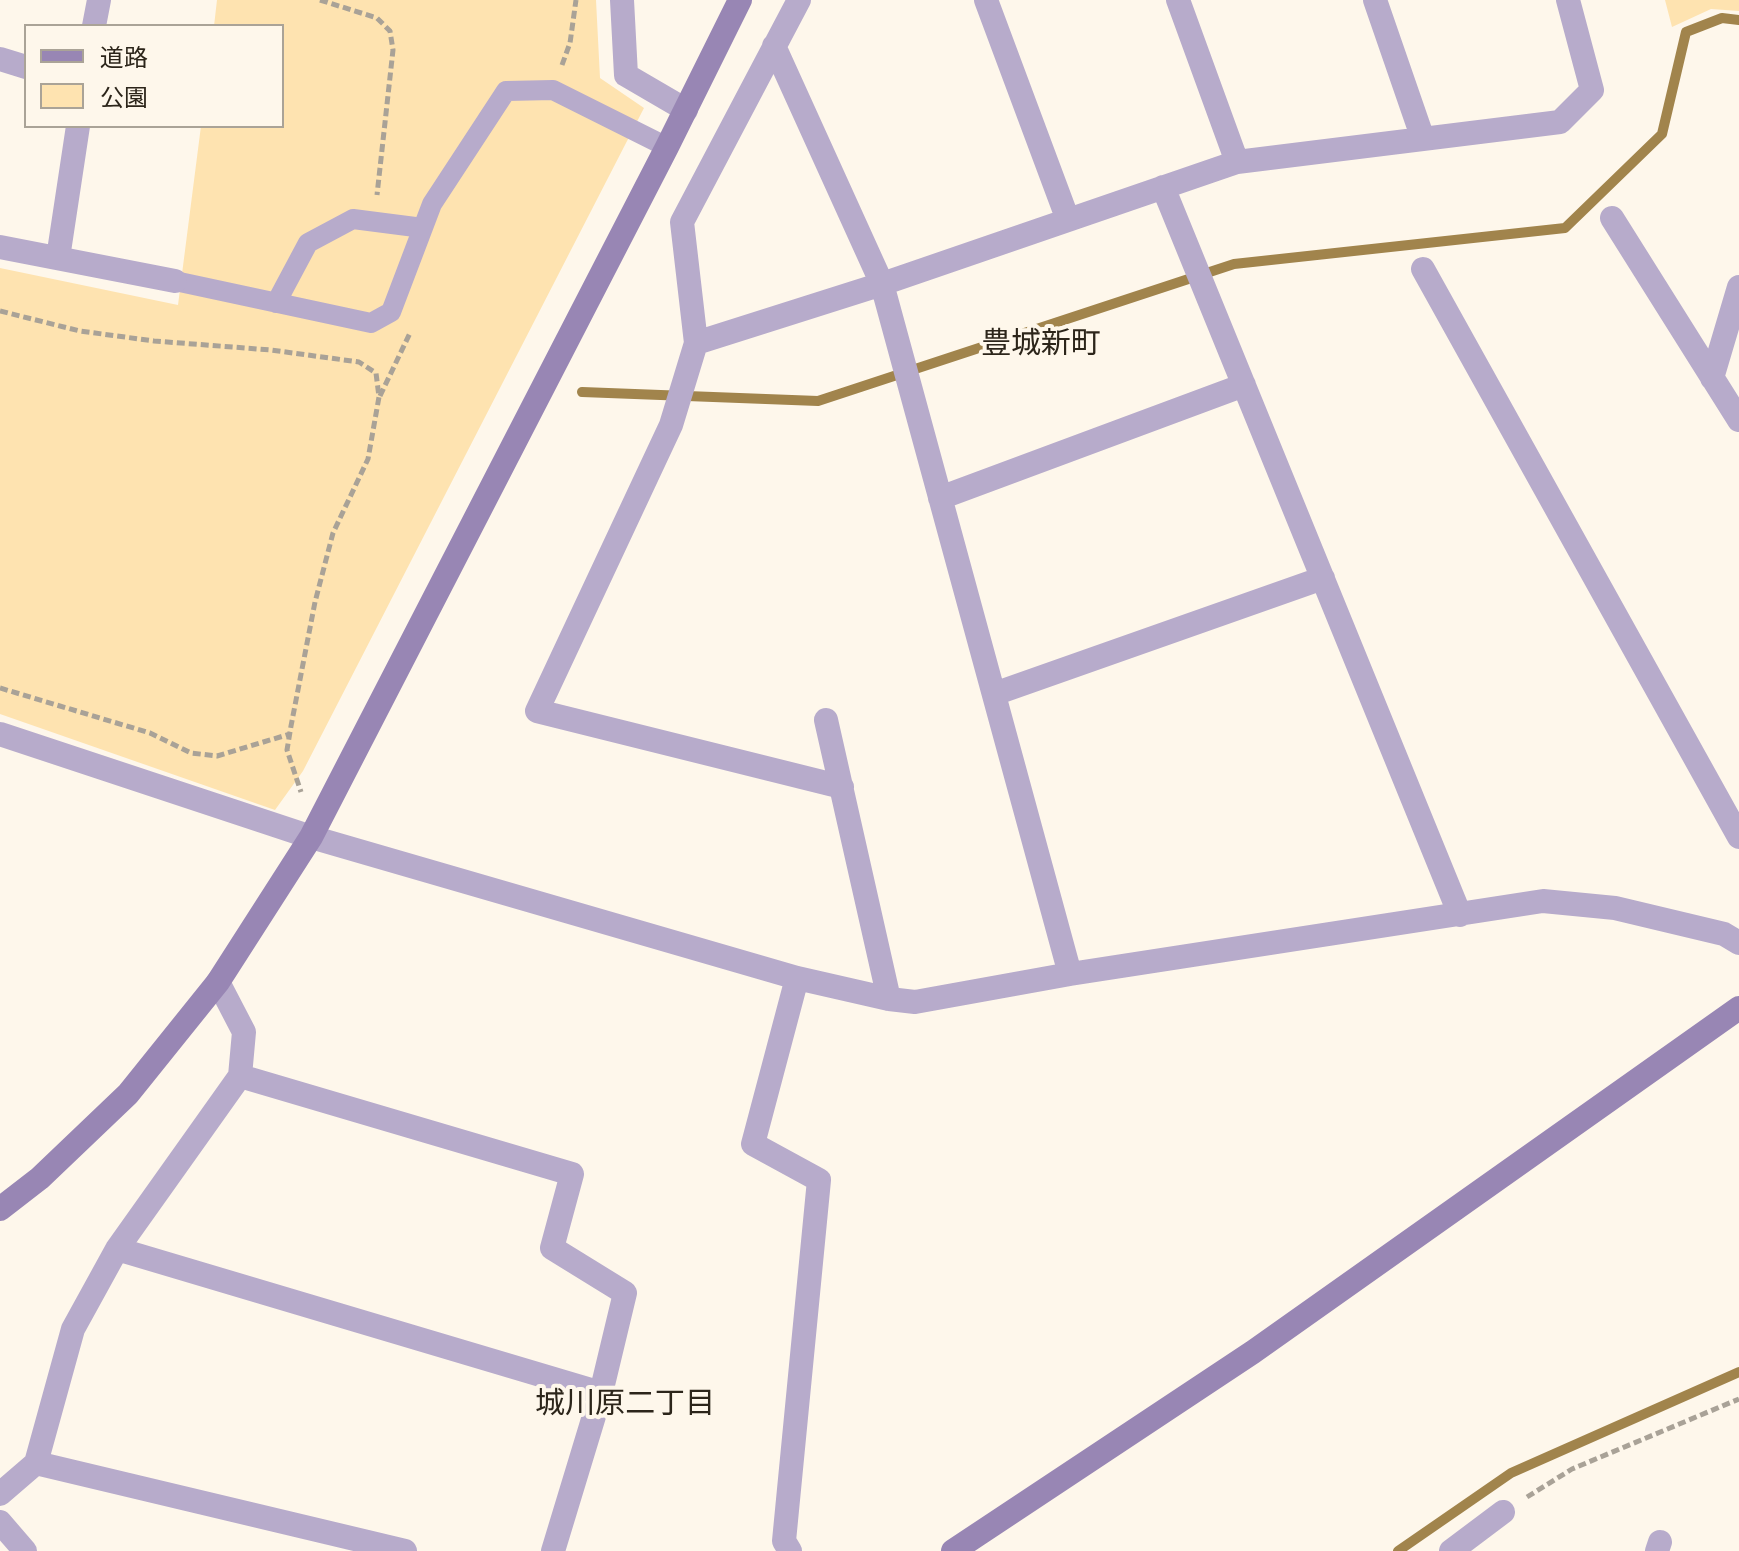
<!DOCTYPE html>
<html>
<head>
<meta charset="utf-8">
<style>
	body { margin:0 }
	#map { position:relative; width:1739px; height:1551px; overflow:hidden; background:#fef7eb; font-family:"Nunito Sans","Noto Sans JP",sans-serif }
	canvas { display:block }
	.legend { position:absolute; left:24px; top:24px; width:260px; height:104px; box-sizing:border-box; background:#fef7eb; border:2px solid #aaa397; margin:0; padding:10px 14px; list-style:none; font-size:24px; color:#2c251a }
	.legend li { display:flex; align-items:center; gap:16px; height:40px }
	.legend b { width:40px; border:2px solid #aaa397 }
</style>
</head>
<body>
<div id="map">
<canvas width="1739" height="1551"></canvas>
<ul class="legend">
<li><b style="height:10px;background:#9886b4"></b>道路</li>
<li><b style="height:22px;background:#fee3b0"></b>公園</li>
</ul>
</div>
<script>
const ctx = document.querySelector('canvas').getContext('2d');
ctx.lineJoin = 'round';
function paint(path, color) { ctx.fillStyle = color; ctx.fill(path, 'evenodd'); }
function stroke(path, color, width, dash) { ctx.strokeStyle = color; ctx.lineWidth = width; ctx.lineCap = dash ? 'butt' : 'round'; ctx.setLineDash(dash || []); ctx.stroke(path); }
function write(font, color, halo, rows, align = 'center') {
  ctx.font = font + ' "Nunito Sans","Noto Sans JP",sans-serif'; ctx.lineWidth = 8; ctx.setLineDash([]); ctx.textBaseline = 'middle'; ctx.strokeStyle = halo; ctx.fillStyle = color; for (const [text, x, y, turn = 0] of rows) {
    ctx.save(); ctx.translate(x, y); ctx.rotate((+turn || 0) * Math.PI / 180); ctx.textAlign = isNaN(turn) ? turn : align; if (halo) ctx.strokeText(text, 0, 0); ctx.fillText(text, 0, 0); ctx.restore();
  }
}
paint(new Path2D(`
	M217,0H596L600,78L644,108L303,771L275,810L0,714V268L178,305L201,126H282V26H214Z
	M1665,0H1739V11L1711,9L1672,27Z`), '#fee3b0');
stroke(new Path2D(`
	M582,392L818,401L1234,264L1565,228L1662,134L1686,32L1722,18L1739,20
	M1398,1551L1511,1473L1739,1372`), '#a1844c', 10);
stroke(new Path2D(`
	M320,0L377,18L390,31L393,50L377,195
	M562,65L570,43L576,0
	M0,311L80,331L154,341L271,350L359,362L376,373L379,397L368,459L333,533L315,602L291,726L287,750L301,792
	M380,396L410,333
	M0,688L150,733L191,753L217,756L290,734
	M1527,1497L1572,1469L1739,1399`), '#a9a297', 5, [8, 4]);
stroke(new Path2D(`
	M175,281L371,323L391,312L432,204L506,91L553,90L667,147
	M276,303L308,243L353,219L423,228`), '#b7abcb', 20);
stroke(new Path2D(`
	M622,0L626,75L686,110
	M799,0L682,222L696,343L882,284L1237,162L1560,122L1592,90L1568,0
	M986,0L1068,220
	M1178,0L1237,162
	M1375,0L1423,139
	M94,26L99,0
	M774,46L882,284L1070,974
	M0,59L26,67
	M1163,187L1460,915
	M1612,218L1739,420
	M0,247L175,281
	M58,258L78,126
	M1423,269L1739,837
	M696,343L671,425L537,711L842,787
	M1712,378L1739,287
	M940,498L1244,385
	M994,694L1323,578
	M826,720L889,999
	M0,734L311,837L797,978L889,999L915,1002L1070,974L1543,901L1615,908L1724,934L1739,943
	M240,1076L572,1174L552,1248L625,1293L601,1393L553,1551
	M117,1249L601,1393
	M36,1463L405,1551
	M0,1494L36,1463L73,1329L117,1249L240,1076L244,1032L218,982
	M0,1522L25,1551
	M790,1551L784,1541L819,1180L753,1144L797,978
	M1451,1551L1503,1512
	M1657,1551L1660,1542`), '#b7abcb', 24);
stroke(new Path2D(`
	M0,1209L40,1178L128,1094L218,982L311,837L667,147L740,0
	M953,1551L1253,1352L1739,1008`), '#9886b4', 24);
write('30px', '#2c251a', '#fef7eb', [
	["豊城新町",1041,346],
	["城川原二丁目",625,1406]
]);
</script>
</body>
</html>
